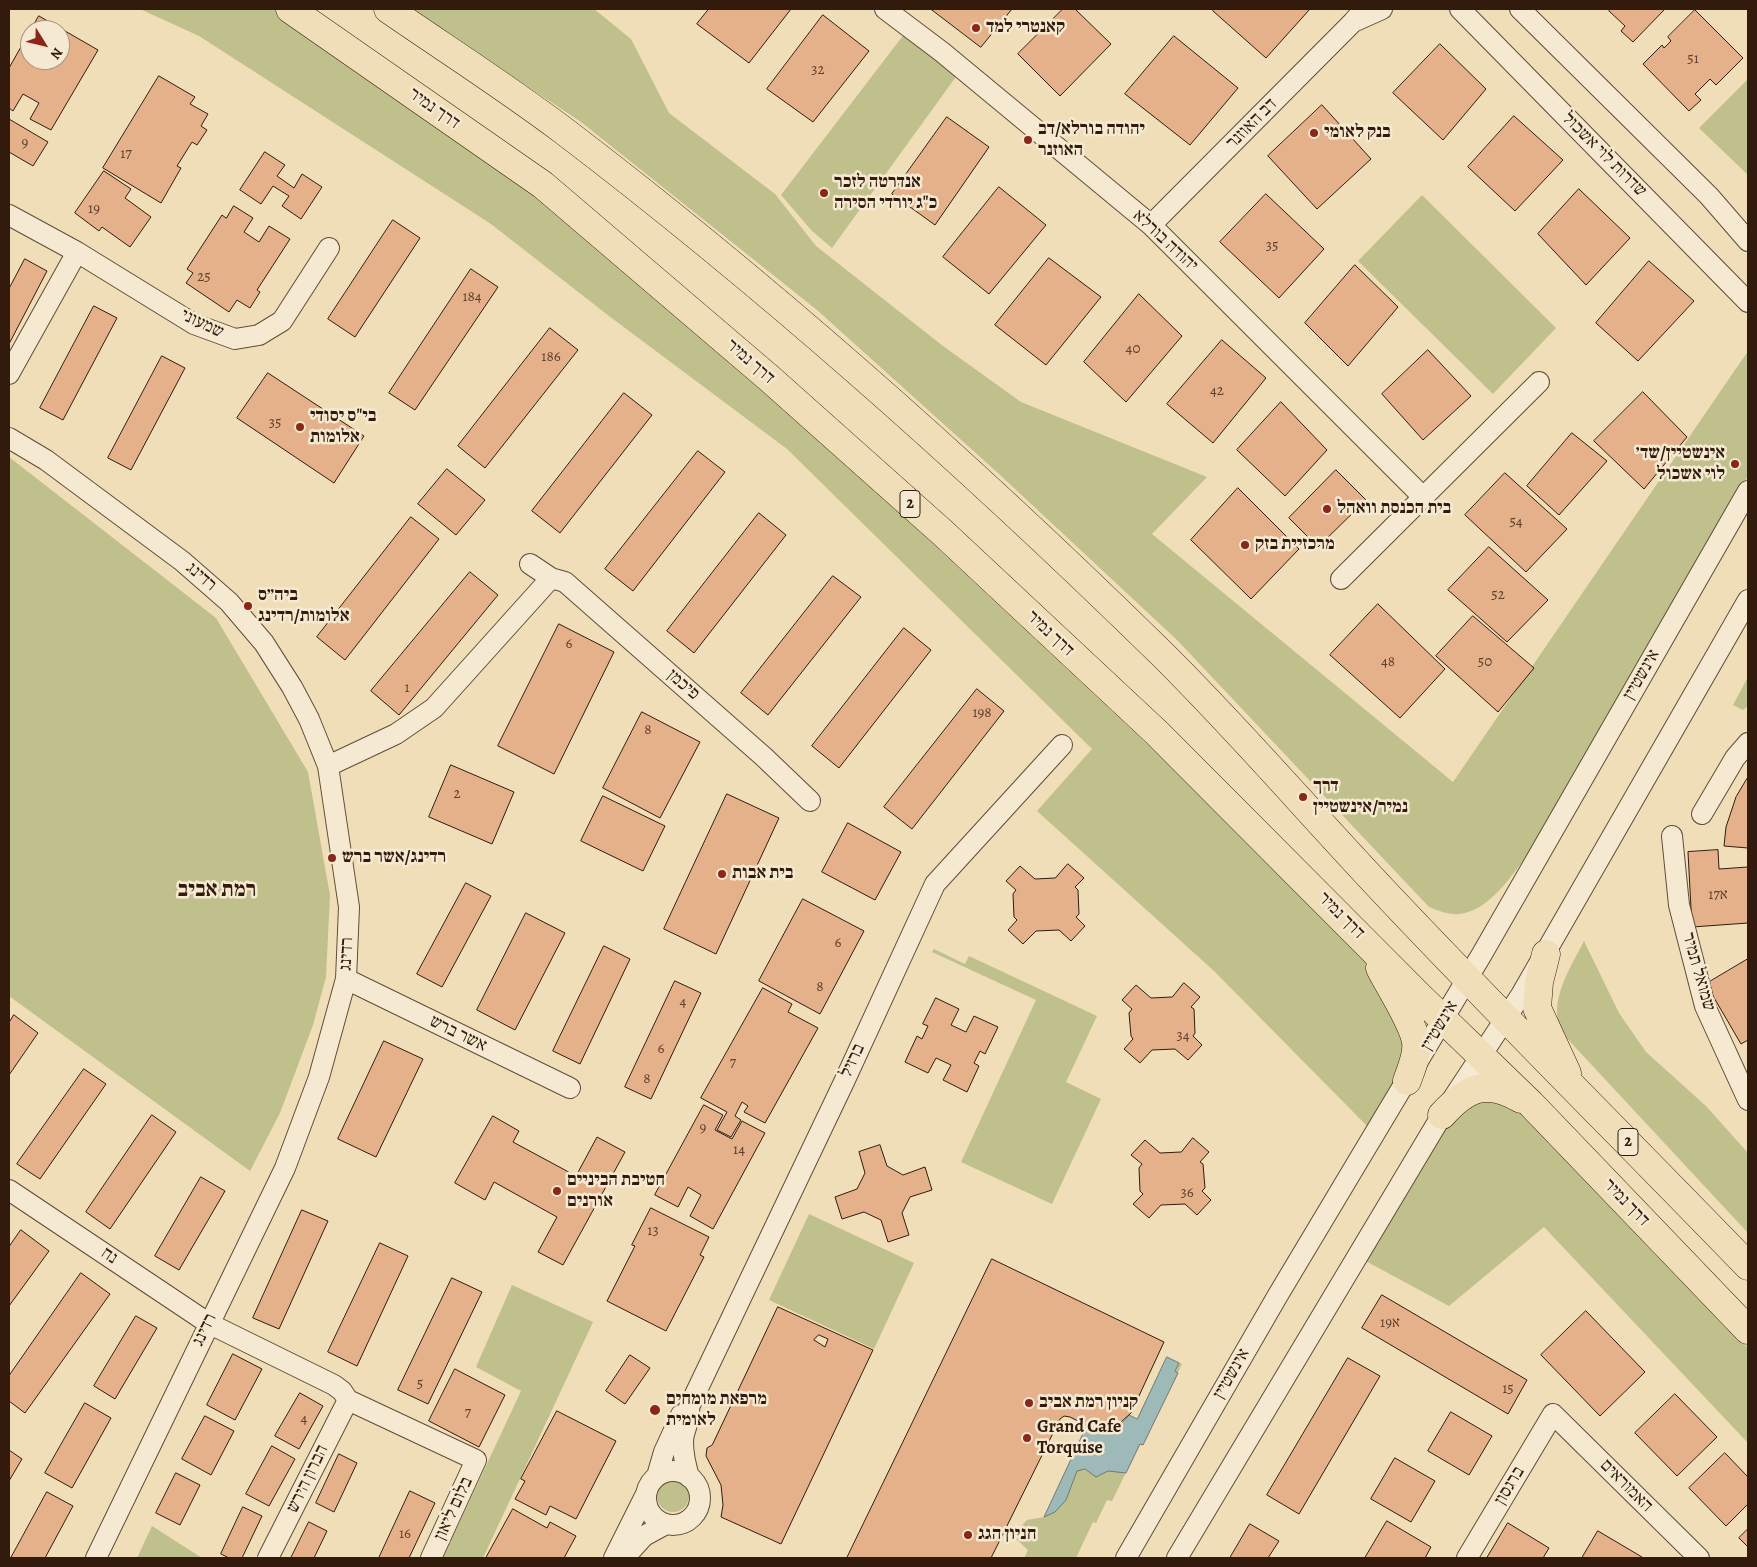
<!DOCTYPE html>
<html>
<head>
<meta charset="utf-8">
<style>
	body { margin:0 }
	#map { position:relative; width:1757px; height:1567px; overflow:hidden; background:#f0deb8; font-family:Alegreya,serif }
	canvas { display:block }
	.frame { position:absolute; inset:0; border:10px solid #321b0c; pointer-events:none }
	.north { position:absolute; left:20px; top:20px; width:50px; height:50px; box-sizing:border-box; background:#f5ead1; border:1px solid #a79782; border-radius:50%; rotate:126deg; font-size:14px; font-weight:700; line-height:20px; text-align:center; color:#321b0c }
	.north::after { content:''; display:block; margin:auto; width:18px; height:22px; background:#8f2418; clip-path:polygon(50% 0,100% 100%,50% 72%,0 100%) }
</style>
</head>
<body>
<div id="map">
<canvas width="1757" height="1567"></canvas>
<div class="frame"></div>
<div class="north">N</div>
</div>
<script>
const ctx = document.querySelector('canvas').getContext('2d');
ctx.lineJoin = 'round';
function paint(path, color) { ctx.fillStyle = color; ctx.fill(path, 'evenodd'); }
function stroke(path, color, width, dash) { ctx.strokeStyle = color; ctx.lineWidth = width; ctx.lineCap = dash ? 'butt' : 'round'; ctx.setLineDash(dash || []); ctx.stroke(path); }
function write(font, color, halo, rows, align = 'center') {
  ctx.font = font + ' Alegreya,"Frank Ruhl Libre",serif'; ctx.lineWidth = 5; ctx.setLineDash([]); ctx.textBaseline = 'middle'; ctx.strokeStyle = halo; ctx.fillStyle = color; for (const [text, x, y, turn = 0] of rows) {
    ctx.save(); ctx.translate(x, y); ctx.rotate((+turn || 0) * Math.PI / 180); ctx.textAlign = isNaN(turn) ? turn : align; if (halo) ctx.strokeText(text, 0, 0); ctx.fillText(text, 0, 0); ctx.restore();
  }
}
paint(new Path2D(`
	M140,9H275L535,191L805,424L1145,742L1359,950L1403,1024V1071L1369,1128L1214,971L1037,811L1092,749L787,449L609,316L491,224L199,36Z
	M411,9H594L631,39L669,113L775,194L816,246L943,346L1021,402L1207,477L1152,534L1453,782L1748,351V476L1534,846C1516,869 1492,910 1460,914C1449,915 1439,911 1429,907L1177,640L999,474L817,310L581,122Z
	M905,33L958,74L832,248L812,231L781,195Z
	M1748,79V175L1699,128Z
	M1422,195L1556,328L1493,394L1358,261Z
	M9,457L216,618L308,772L330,895L326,977L313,1025L280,1113L250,1171L9,996Z
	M1748,677V706L1743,710L1733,705Z
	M1584,941L1619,1013L1646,1052L1706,1106L1748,1153V1233L1562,1033C1547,1002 1570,969 1584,941Z
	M934,949L965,964L969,956L1097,1016L1066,1082L1101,1099L1052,1204L961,1162L1036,1000L932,952Z
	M1489,1096L1526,1111L1651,1250L1748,1348V1443L1544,1227L1449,1306L1362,1259L1450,1116Z
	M809,1214L914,1263L874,1349L769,1300Z
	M512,1285L593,1322L483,1558H443L521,1391L476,1367Z
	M1167,1357L1182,1364L1143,1445L1140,1444L1112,1501L1107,1500L1096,1523L1093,1522L1076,1558H1024L1028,1550L1017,1540V1530L1027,1520L1044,1517L1087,1425C1105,1434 1117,1431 1129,1415L1137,1419Z
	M657 1496a16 16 0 1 1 32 0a16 16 0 1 1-32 0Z
	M152,1526L202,1558H137Z`), '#bfc08b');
const water = new Path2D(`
	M1167,1357L1179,1363L1175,1371L1178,1373L1143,1445L1140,1444L1126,1473L1108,1471L1096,1477L1085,1469L1077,1471L1066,1500L1055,1512L1044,1517L1087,1425C1105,1434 1117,1431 1129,1415L1137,1419Z`);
paint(water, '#9dbab8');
stroke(water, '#727a73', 1);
const building = new Path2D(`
	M709,9H791L749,63L697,24Z
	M931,9H1012L981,47Z
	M1063,9H1075L1111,44L1060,96L1018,54Z
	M1214,9H1310L1266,58L1213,11Z
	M1611,9H1665L1633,42L1621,31L1625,26L1609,11Z
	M1695,10L1743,58L1716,85L1710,79L1695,94L1701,100L1689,111L1643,64L1662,45L1664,48L1671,41L1668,37Z
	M823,15L869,51L813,122L767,89Z
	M39,16L98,50L51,130L30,119L39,103L23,94L13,111L9,108V68L30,31V60H60V30H31Z
	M1174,36L1238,88L1190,145L1125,94Z
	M1440,44L1486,89L1443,140L1393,93Z
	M159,76L195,97L190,104L208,114L201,126L207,130L197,145L192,142L177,166L181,168L161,203L103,168Z
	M1322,105L1371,159L1317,209L1268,156Z
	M1514,116L1563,160L1515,211L1468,167Z
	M947,117L989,147L935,225L892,194Z
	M9,119L48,142L33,166L9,152Z
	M265,152L285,165L277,176L294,188L302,174L322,187L301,219L282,206L289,196L273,186L261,204L240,190Z
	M104,171L131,189L125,198L151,217L130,247L102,227L99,231L75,213Z
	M999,187L1046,225L989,294L943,257Z
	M1579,189L1630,238L1586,285L1538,234Z
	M1266,194L1324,249L1279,298L1220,242Z
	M234,206L253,218L244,232L259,242L269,226L290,239L257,290L260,292L250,308L237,300L229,312L186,283L193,273L187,269L222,215L226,218Z
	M393,220L420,238L355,337L328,319Z
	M1049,258L1101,297L1046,365L995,325Z
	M25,259L47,271L9,344V289Z
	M1649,261L1694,301L1638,361L1596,323Z
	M1355,265L1398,307L1348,366L1305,323Z
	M471,269L498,287L415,410L389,393Z
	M1139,294L1182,336L1126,402L1084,362Z
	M94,306L117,318L63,420L40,408Z
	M550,328L578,350L485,468L458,446Z
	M1222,340L1266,378L1213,443L1167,404Z
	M1428,350L1471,396L1423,440L1382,394Z
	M162,356L185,368L131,470L108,458Z
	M268,373L364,436L334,483L237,418Z
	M1643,392L1687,437L1644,489L1594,441Z
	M624,393L652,415L560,533L532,511Z
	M1281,402L1327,450L1285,496L1237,450Z
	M1572,433L1607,461L1559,515L1527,486Z
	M698,451L725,472L633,591L605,569Z
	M447,469L485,500L456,535L418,504Z
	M1336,470L1366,500L1318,547L1289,518Z
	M1505,473L1567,529L1526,572L1465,515Z
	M1238,488L1299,549L1251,599L1191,540Z
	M759,513L786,535L694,653L667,631Z
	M411,517L439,539L345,660L317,637Z
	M1489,547L1548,600L1507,642L1448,590Z
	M470,572L498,595L399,715L371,691Z
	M833,576L861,597L768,715L741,693Z
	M1378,604L1445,669L1400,718L1330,655Z
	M1473,616L1534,668L1498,712L1436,656Z
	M559,624L614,652L554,774L498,746Z
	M904,628L931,650L839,768L812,746Z
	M977,689L1004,711L912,829L884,807Z
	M642,712L700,742L660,818L603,788Z
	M451,765L514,792L492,844L429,817Z
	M1748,777V848L1724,846L1726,827L1736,797Z
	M727,794L779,818L716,954L664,929Z
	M603,796L665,826L643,871L581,841Z
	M848,823L901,852L875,900L822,872Z
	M1718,850L1719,869L1748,867V923L1692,927L1688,852Z
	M1068,864L1084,878L1075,887L1078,890L1079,914L1076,917L1085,926L1071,941L1059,930L1036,931L1023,944L1008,930L1017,920L1014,917L1013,894L1016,890L1006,881L1020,866L1035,879L1055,878Z
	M466,883L491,896L442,987L417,974Z
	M803,899L864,931L820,1014L759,981Z
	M526,913L565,933L515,1030L477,1010Z
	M604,946L630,959L580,1064L553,1051Z
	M1748,959V1040L1741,1044L1706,984Z
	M675,981L701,993L651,1099L625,1087Z
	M1184,983L1200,997L1191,1007L1194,1009L1195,1033L1193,1036L1202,1045L1188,1060L1175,1049L1152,1050L1140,1063L1124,1049L1133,1039L1131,1036L1129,1013L1132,1009L1122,1000L1136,985L1151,998L1172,997Z
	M763,988L792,1004L788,1012L818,1028L765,1123L744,1112L748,1106L742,1102L735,1116L741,1120L731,1137L717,1130L727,1112L701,1098Z
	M936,998L959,1009L951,1025L966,1032L974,1016L998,1027L985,1054L980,1051L974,1063L979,1066L967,1092L943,1080L951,1065L936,1058L928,1073L905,1062L917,1036L922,1039L928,1026L923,1024Z
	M14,1015L38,1033L9,1075V1023Z
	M384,1041L423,1059L376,1157L338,1139Z
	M84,1069L106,1084L40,1179L17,1164Z
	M704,1105L723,1115L715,1130L732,1139L742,1121L765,1133L713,1229L690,1216L701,1195L688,1187L678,1207L655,1195Z
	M152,1115L176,1132L110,1229L86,1212Z
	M493,1116L519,1131L513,1142L576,1176L597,1137L625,1152L563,1265L538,1252L557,1217L494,1182L485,1200L455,1183Z
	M1193,1138L1209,1152L1200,1162L1203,1164L1205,1188L1202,1191L1211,1200L1197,1215L1185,1204L1161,1205L1149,1218L1133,1204L1143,1194L1140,1191L1139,1168L1142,1164L1131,1155L1145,1140L1160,1153L1181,1152Z
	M880,1145L887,1166L903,1175L925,1167L932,1190L910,1197L902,1213L909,1235L888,1242L881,1220L864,1212L842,1219L835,1197L857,1189L865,1173L859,1152Z
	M201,1177L225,1191L179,1270L155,1256Z
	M651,1208L709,1237L700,1255L704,1257L666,1331L607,1301L635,1246L632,1245Z
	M302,1210L328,1221L279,1329L253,1318Z
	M21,1230L49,1251L9,1306V1247Z
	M380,1243L408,1256L357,1366L328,1352Z
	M992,1259L1164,1342L1131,1413L1112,1430L1094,1429L1070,1417L1064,1416L1060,1419L991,1558H847Z
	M81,1273L110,1294L25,1413L9,1401V1376Z
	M452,1278L482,1292L428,1404L398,1390Z
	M1382,1295L1527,1380L1508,1414L1362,1328Z
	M778,1307L873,1350L781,1544L721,1517L723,1505L721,1485L706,1456L707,1448L712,1445ZM819,1335L828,1339L825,1347L814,1340Z
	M1586,1311L1645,1372L1600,1416L1541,1355Z
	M136,1316L157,1328L115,1399L94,1386Z
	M233,1354L262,1369L235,1420L207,1405Z
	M630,1355L650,1368L625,1404L606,1391Z
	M1348,1358L1380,1376L1299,1514L1267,1495Z
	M455,1369L505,1395L479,1447L429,1421Z
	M300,1393L323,1406L299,1449L275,1436Z
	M1675,1394L1717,1437L1677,1476L1635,1433Z
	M85,1403L111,1418L72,1488L45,1473Z
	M557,1411L616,1441L576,1519L550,1506L546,1515L515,1499L525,1481L521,1479Z
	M1451,1412L1492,1436L1469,1475L1428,1451Z
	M205,1416L234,1431L211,1475L182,1459Z
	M272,1446L295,1459L269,1506L246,1494Z
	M9,1450L22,1459L9,1481Z
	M1725,1453L1748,1477V1504L1726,1526L1689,1488Z
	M339,1454L357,1463L334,1512L316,1503Z
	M1395,1458L1435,1481L1411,1522L1371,1499Z
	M176,1473L200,1485L180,1525L156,1513Z
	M410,1491L435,1503L409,1558H379Z
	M47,1492L73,1506L45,1558H11Z
	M243,1507L262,1516L242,1558H229L221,1554Z
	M513,1509L547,1528L550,1522L576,1536L564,1558H486Z
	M1387,1521L1431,1547L1425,1558H1365Z
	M309,1522L327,1531L314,1558H291Z
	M1508,1523L1549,1548L1543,1558H1487Z
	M1250,1524L1279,1541L1268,1558H1230Z
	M1748,1529V1547L1739,1538Z
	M1598,1531L1642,1557L1641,1558H1582Z`);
paint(building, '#e5b18a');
stroke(building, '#321b0c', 1);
const minor = new Path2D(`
	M885,9L942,52L1151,225L1423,497
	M1460,9L1748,302
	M1520,9L1709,196L1748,241
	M1353,22L1382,9
	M9,215L77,252L194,324L235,339L259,335L282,321L329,248
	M1151,225L1353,22L1364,9
	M9,374L77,252
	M9,438L46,460L182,561L229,602L264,643L292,687L309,719L328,766L349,907L346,979L319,1077L285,1168L96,1558
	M530,564L551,578L565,582L764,757L810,801
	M1341,579L1539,382
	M328,766L396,734L434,708L551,578
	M1702,814L1735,758L1748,743
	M1672,836L1679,905L1705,1006L1748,1100
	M346,979L570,1088
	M9,1190L208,1323L334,1385L342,1391L348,1400L476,1460L431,1558
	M646 1498a27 27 0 1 1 54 0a27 27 0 1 1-54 0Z
	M657,1476L664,1452L681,1415
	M689,1477C685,1463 681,1447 684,1434C687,1424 690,1417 689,1407L844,1082L935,884L1062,745
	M268,1558L348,1400
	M614,1558L646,1494
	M624,1558L644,1536L666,1524
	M1126,1558L1278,1295L1482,954L1748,491
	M1177,1558L1442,1115L1521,995L1748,600
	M1467,1558L1553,1414L1699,1558`);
const highway = new Path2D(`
	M290,9L543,185L769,378L943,533L1157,733L1419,996L1531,1104L1748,1330
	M388,9C446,49 507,88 564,131C774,291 972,468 1161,653C1241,732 1313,817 1390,898C1508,1023 1629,1143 1748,1266
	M1546,954L1539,982L1537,1008L1567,1073
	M1380,968C1390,988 1413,1022 1416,1042C1418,1055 1411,1069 1407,1081
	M1442,1115C1467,1087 1487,1079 1521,1099`);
stroke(minor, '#624c37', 22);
stroke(highway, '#321b0c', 29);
stroke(minor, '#f5ead1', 20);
stroke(highway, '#f0deb8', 28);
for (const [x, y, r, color] of [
	[976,28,5,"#8f2418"],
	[1314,133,5,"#8f2418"],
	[1028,140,5,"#8f2418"],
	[824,193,5,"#8f2418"],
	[300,427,5,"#8f2418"],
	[1735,464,5,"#8f2418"],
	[1327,509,5,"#8f2418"],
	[1245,545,5,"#8f2418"],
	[248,606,5,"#8f2418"],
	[1303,797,5,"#8f2418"],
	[332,858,5,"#8f2418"],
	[722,874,5,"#8f2418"],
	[557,1191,5,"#8f2418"],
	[1029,1403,5,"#8f2418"],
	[655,1410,6,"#8f2418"],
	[1027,1438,5,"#8f2418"],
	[968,1535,5,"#8f2418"]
]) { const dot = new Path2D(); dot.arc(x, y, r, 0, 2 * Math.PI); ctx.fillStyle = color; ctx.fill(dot); stroke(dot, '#f5ead1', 2); }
write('15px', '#5f402c', null, [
	["51",1693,59],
	["32",818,70],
	["9",25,143],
	["17",126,154],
	["19",94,209],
	["35",1272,246],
	["25",204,277],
	["184",472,297],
	["40",1133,349],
	["186",551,357],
	["42",1217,391],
	["35",275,423],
	["54",1516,522],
	["52",1498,595],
	["6",569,644],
	["48",1388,662],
	["50",1485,662],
	["1",407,688],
	["198",982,713],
	["8",648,730],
	["2",457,794],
	["17א",1718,895],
	["6",838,943],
	["8",820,987],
	["4",683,1002],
	["34",1183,1036],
	["6",661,1049],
	["7",733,1063],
	["8",647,1079],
	["9",703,1128],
	["14",739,1150],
	["36",1187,1193],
	["13",653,1231],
	["19א",1390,1323],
	["5",420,1384],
	["15",1508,1389],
	["7",468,1413],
	["4",304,1419],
	["16",405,1534]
]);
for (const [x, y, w] of [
	[910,504,20],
	[1628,1142,20]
]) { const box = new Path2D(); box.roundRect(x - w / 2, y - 13.5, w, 27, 4); ctx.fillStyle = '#f5ead1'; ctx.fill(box); stroke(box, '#321b0c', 1); }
write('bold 16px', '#321b0c', null, [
	["2",910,504],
	["2",1628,1142]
]);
write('bold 18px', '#321b0c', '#f5ead1', [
	["קאנטרי למד",986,28],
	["יהודה בורלא/דב",1038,130],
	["האוזנר",1038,151],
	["בנק לאומי",1324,133],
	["אנדרטה לזכר",834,183],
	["כ\"ג יורדי הסירה",834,204],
	["בי\"ס יסודי",310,417],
	["אלומות",310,438],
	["אינשטיין/שד׳",1725,454,"right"],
	["לוי אשכול",1725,475,"right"],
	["בית הכנסת וואהל",1337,509],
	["מרכזיית בזק",1255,545],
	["ביה״ס",258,596],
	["אלומות/רדינג",258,617],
	["דרך",1313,787],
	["נמיר/אינשטיין",1313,808],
	["רדינג/אשר ברש",342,858],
	["בית אבות",732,874],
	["חטיבת הביניים",567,1181],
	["אורנים",567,1202],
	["מרפאת מומחים",666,1400],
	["לאומית",666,1421],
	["קניון רמת אביב",1039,1403],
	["Grand Cafe",1037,1428],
	["Torquise",1037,1449],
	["חניון הגג",978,1535]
], 'left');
write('18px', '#321b0c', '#f5ead1', [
	["דרך נמיר",434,109,35],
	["דב האוזנר",1252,124,-45],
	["שדרות לוי אשכול",1604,155,45],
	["יהודה בורלא",1165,241,43],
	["שמעוני",202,324,25],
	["דרך נמיר",750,362,41],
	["רדינג",201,577,41],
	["דרך נמיר",1050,634,43],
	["אינשטיין",1642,675,-60],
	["פיכמן",683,685,41],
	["דרך נמיר",1341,916,45],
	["רדינג",347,954,-87],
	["שמואל תמיר",1698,972,74],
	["אינשטיין",1440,1026,-59],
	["אשר ברש",458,1034,26],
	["ברזיל",853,1061,-65],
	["דרך נמיר",1626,1203,46],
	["נח",109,1256,34],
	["רדינג",205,1330,-64],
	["אינשטיין",1232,1374,-60],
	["הברון הירש",308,1479,-64],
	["ברגסון",1510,1486,-59],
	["האמוראים",1626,1486,45],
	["בלום ליאון",454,1509,-65]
]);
write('bold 22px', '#321b0c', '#f5ead1', [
	["רמת אביב",217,891]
]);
</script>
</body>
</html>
